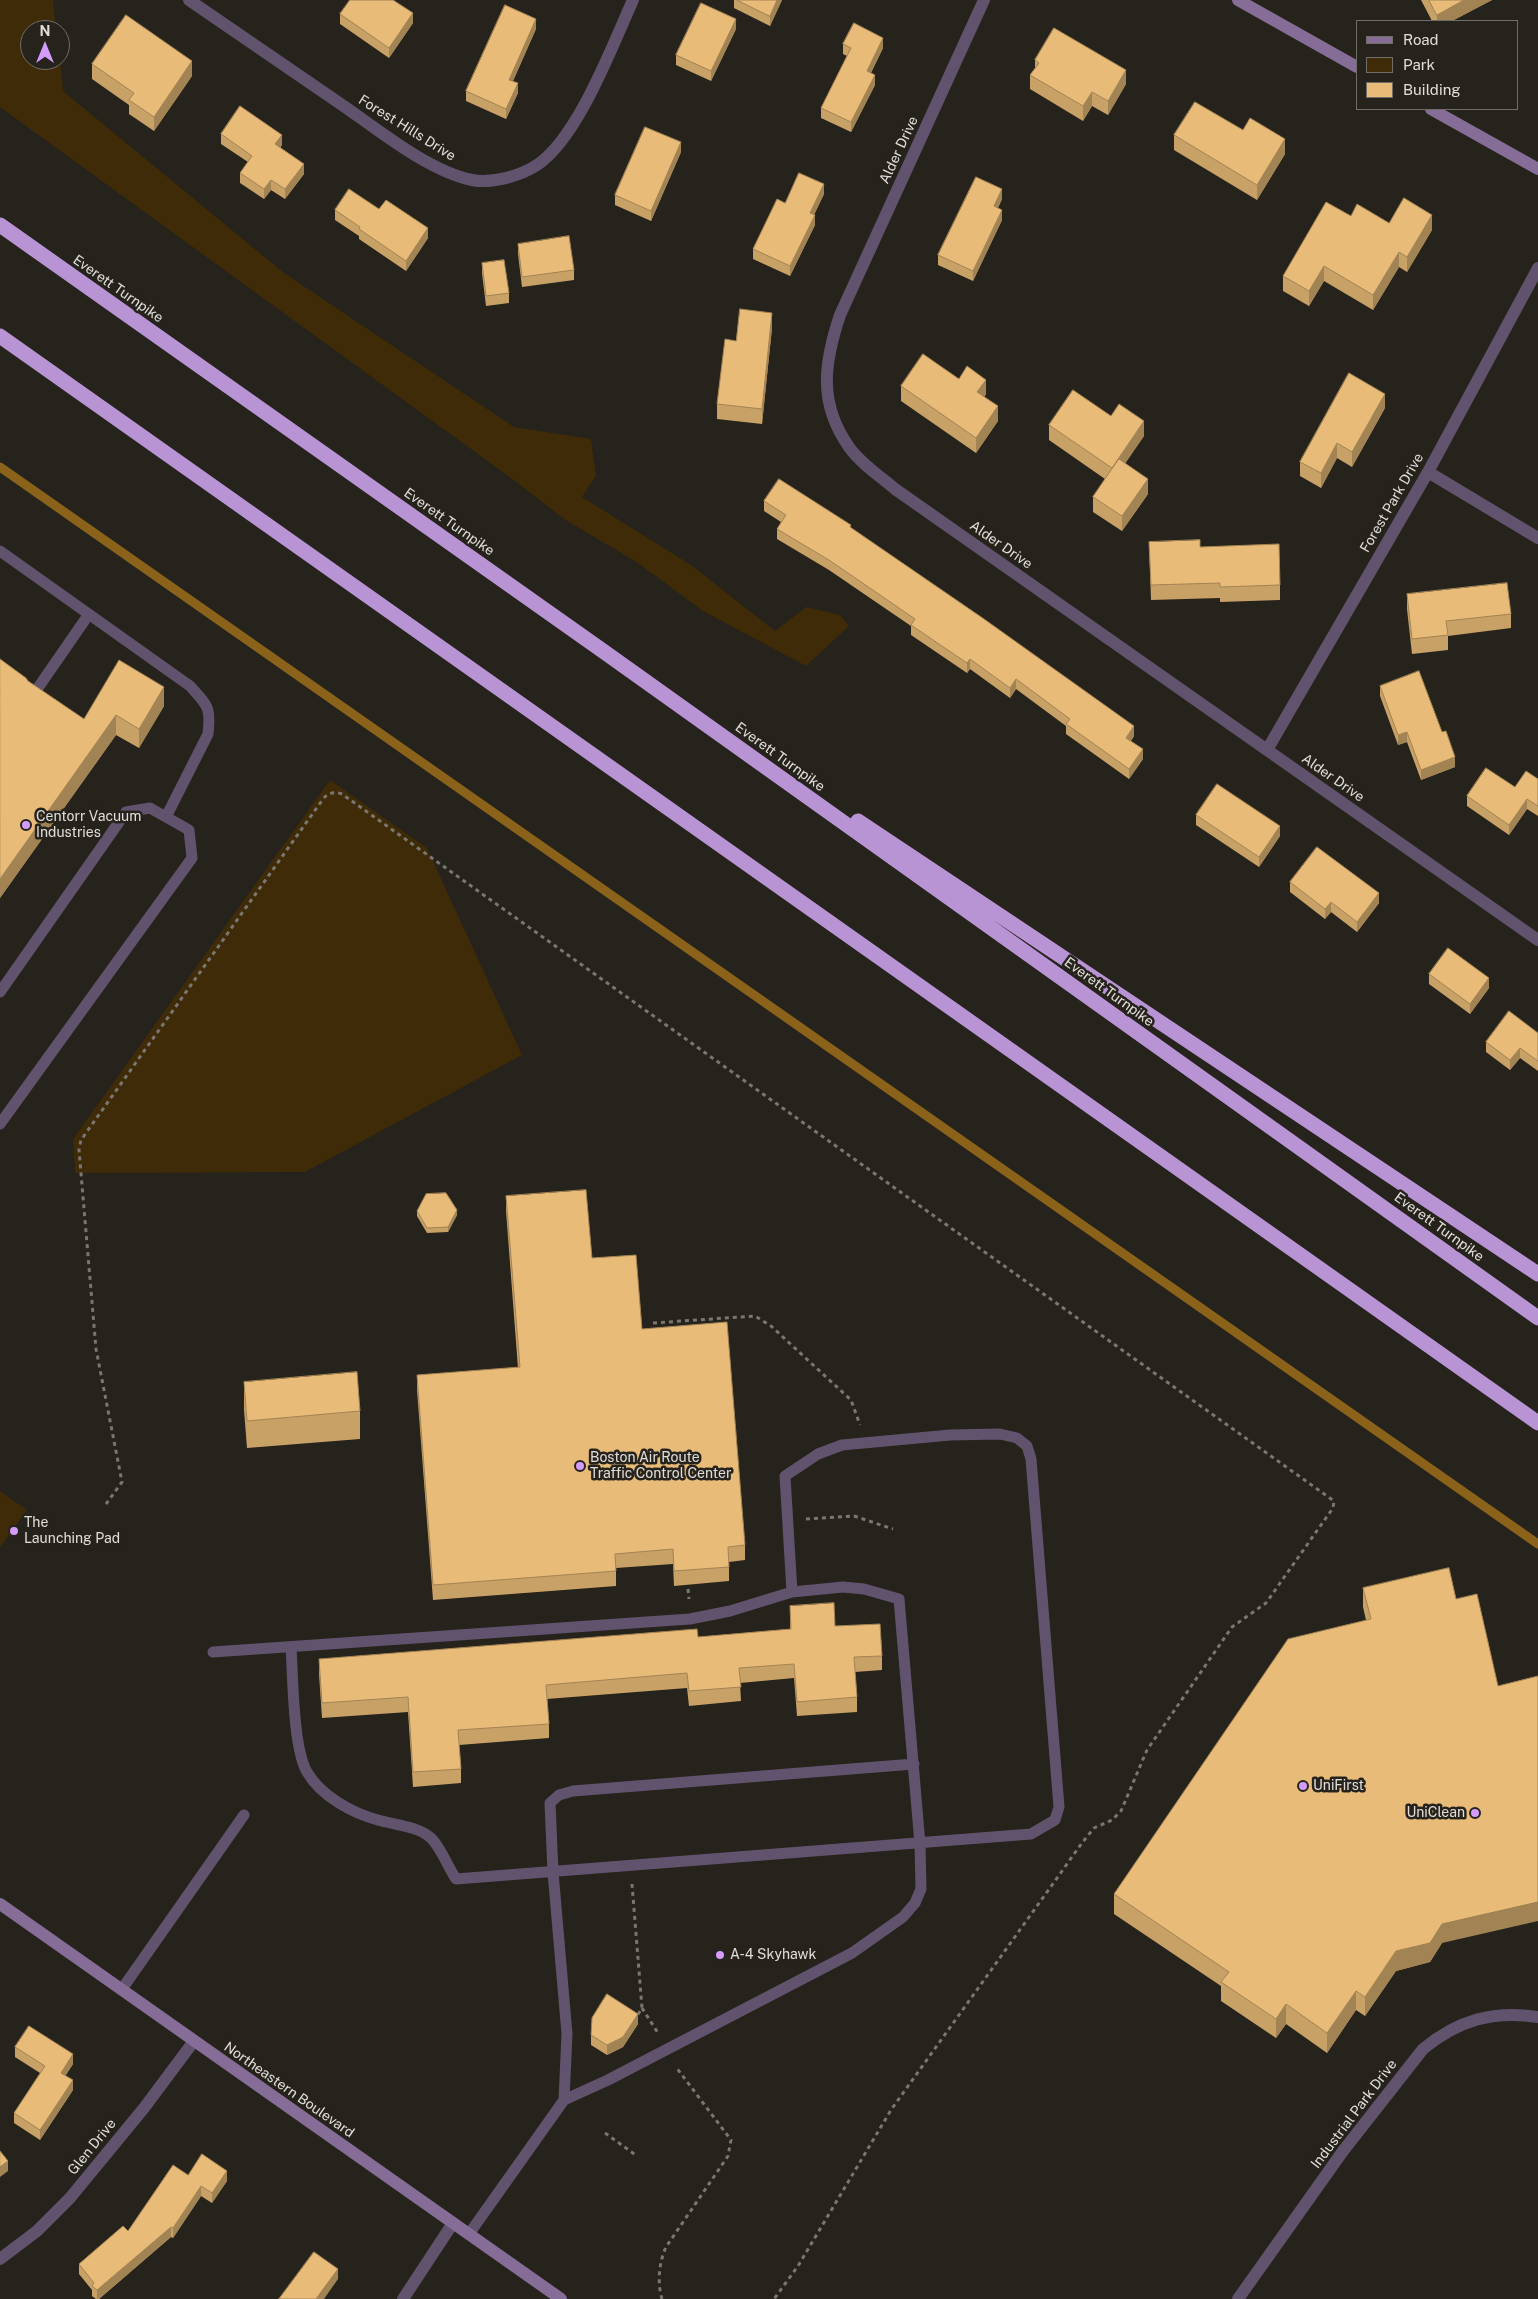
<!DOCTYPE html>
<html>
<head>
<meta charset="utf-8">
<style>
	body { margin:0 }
	#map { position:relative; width:1538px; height:2299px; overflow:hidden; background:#26221c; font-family:"Public Sans",sans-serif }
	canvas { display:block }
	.legend { position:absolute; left:1356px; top:20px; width:162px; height:90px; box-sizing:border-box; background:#26221c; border:1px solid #716d68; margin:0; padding:6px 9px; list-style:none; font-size:15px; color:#e1deda }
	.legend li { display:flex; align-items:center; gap:10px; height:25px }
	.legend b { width:25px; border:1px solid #716d68 }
	.north { position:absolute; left:20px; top:20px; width:50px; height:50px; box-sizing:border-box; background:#26221c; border:1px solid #716d68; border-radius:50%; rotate:0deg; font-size:14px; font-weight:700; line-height:20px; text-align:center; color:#e1deda }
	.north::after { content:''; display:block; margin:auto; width:18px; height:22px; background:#d39cfc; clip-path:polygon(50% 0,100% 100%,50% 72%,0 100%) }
</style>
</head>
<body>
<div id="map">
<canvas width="1538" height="2299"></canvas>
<ul class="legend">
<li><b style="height:6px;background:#856d97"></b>Road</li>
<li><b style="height:14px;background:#3f2b07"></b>Park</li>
<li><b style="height:14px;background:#e8bb78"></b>Building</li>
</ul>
<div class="north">N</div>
</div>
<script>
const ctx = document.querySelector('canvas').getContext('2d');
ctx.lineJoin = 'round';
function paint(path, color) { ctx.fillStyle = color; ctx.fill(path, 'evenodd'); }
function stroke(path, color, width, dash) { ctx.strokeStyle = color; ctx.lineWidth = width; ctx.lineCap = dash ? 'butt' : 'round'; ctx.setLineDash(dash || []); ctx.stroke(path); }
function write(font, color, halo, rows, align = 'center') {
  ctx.font = font + ' "Public Sans",sans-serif'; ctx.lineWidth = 5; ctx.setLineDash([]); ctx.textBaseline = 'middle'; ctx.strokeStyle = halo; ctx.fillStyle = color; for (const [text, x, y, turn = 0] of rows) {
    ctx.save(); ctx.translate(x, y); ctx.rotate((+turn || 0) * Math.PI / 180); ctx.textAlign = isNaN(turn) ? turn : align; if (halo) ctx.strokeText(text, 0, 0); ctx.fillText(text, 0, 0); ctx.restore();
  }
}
paint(new Path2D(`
	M0,0H53L56,30H30V60H60L63,91L284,273L514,427L591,439L596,476L582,497L691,565L775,631L806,607L840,615L849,626L806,666L703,611L638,563L564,519L515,481L0,107Z
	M330,780L427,848L522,1055L305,1172L75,1173L73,1139Z
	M0,1491L27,1510L0,1547Z`), '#3f2b07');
stroke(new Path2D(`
	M0,467L1538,1544`), '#8b621a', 9);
stroke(new Path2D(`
	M653,1323L755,1316L771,1326L851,1400L860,1425
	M106,1504L122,1482L96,1349L79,1150L81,1140L323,799C328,793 334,791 342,794L1334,1501L1333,1508L1266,1603L1232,1627L1147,1750L1121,1811L1112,1820L1094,1828L1082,1843L891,2110L798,2266L774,2299
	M806,1519L854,1516L893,1529
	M688,1589L689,1599
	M632,1884L642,2008L637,2016
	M642,2008L658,2033
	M605,2133L637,2156
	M662,2299C657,2283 659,2262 666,2247L728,2156L731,2140L676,2067`), '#7a7772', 3, [4, 4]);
stroke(new Path2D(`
	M0,551L190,686C208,706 211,707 208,734L166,817
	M33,695L89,614
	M0,992L126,812L150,808L189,830L192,858L0,1124
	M213,1652L690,1619L730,1611L792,1592L785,1476L818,1454L842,1445L950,1435L1000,1434L1017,1438L1027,1446L1031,1459L1059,1807L1055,1820L1031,1834L456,1879C448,1867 442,1850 432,1839C419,1826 395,1825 378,1820C352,1813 321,1796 307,1772C293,1748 293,1677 291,1647
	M122,1989L244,1815
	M564,2100L608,2080L852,1953L903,1917L915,1903L921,1889L920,1844L899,1599L864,1589L843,1587L792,1592
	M469,2234L564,2100L567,2034L553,1872L550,1803L559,1795L573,1791L914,1764`), '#61536d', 11);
stroke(new Path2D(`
	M189,0C242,36 295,73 348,109C382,133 431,172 472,180C492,184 520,176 537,165C578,138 612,46 633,0
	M984,0L840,315C824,363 818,403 849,447C859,462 881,477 895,489L1538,940
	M1428,472L1538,538
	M1267,750L1428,472L1538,268
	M0,2259L37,2231L70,2198L144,2108L194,2041
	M403,2299L453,2223
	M1238,2299L1343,2151L1423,2049C1458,2020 1494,2010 1538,2017`), '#61536d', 12);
stroke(new Path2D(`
	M1238,0L1357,67
	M1431,109L1538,169
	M0,1904L561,2299`), '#856d97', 12);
stroke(new Path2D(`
	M0,225L603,651L1538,1318
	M0,336L1538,1423
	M858,821L1538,1274`), '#b994d5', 15);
paint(new Path2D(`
	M734,0H782L770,26L734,8Z
	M1421,0H1492L1452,21H1432Z
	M340,14L413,23L389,58L340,24Z
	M536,29L513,81L518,93L506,119L466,101V91Z
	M736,29L711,81L676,65V55Z
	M843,44L883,48L871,73L875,85L851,132L821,118V108L847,56L843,54Z
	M1035,60L1126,84L1108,115L1092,106L1083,121L1030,89V75L1035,69Z
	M92,64L192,76L154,131L129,114V105L92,79Z
	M1243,130L1285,154L1257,200L1174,150V135Z
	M221,134L282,145L280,148L304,174L285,199L271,190L264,199L240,183V173L248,162L221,144Z
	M681,152L651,221L615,205V195Z
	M824,194L814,215L815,225L790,276L753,259V249L785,203Z
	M1002,199L998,208L1002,220L973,281L938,265V255Z
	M335,210L428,238L406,271L359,239V236L335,220Z
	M1351,216L1389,223L1432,230L1407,272L1399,267L1373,310L1324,281L1309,306L1283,291V276Z
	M518,244L574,270V280L522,287L518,254Z
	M482,263L509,293V303L486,306L482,273Z
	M772,328L762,424L717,419V404Z
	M959,379L986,394L984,397L998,421L976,453L901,401V386Z
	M1385,408L1352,467L1337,458L1321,488L1300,476V462Z
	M1111,416L1144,436L1125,463L1148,494L1122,531L1093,512V497L1105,479L1049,440V425Z
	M764,501L851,528L1134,736L1131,741L1143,759L1129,779L1066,734V726L1016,689L1010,698L970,669L967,673L911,635V626L829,570L777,539V529L781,522L764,511Z
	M1149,542L1200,547L1280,585V600L1220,602V598L1151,600Z
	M1407,594L1511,614V628L1448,636V650L1412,654L1407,609Z
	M0,659L28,681L84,719L164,706L139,748L116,735L0,898Z
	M1380,686L1455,767L1421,780L1407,742L1398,745L1380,696Z
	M1538,779V816L1527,809L1509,835L1467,806V796L1515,787Z
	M1196,815L1280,836L1259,867L1196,825Z
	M1290,882L1379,903L1357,932L1331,912L1325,919L1290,892Z
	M1429,974L1489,988L1470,1014L1429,984Z
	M1538,1033V1071L1520,1058L1510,1070L1486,1052V1042Z
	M506,1196L592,1258L642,1329L745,1545V1560L729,1562V1581L674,1586L673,1564L616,1568V1586L433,1600L417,1390V1375L518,1368L506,1211Z
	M417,1211L457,1215L448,1232L427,1233L417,1216Z
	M244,1382L360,1411V1439L247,1448L244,1410Z
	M1449,1568L1442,1943L1430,1962L1396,1971L1365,2016L1356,2010L1327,2053L1286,2024L1276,2038L1221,2001V1986L1114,1914V1894L1366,1620L1363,1607V1588Z
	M790,1606L835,1626L882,1656V1670L855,1672L857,1697V1712L797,1716L794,1678L740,1683L741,1701L689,1706L687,1688L547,1699L549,1724V1738L459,1745L461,1769V1783L413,1787L408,1712L322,1718L319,1674V1659L698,1637L790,1629Z
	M638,2024L623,2047L607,2055L591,2045V2035Z
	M15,2047L73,2064L65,2076L73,2090L40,2140L14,2123V2113L40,2073L15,2057Z
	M188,2175L227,2181L212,2203L201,2196L173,2238L171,2237L99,2299H96L92,2296V2290L79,2274V2264L128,2231Z`), '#c8a167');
paint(new Path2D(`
	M777,0H782L770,26V16Z
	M1464,0H1492L1452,21H1437V15Z
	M413,13V23L389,58V48Z
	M536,19V29L509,90V80Z
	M736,19V29L711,81V71Z
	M883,38V48L867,81V71Z
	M192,61V76L154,131V117Z
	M1126,70V84L1108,115V101Z
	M875,75V85L851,132V122Z
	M518,83V93L506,119V109Z
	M1092,92V106L1083,121V106Z
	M282,135V145L275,154V144Z
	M1285,139V154L1257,200V185Z
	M681,142V152L651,221V211Z
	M304,164V174L285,199V189Z
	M271,180V190L264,199V189Z
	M824,184V194L810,223V213Z
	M1002,189V199L994,216V206Z
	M1002,210V220L973,281V271Z
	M815,215V225L790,276V266Z
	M1432,215V230L1407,272V257Z
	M428,228V238L406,271V261Z
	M1399,252V267L1373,310V295Z
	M1324,266V281L1309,306V291Z
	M772,313V328L762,424V409Z
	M986,380V394L977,407V392Z
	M1385,394V408L1352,467V452Z
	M998,406V421L976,453V438Z
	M1144,421V436L1112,483V468Z
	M1337,443V458L1321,488V473Z
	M1148,479V494L1122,531V516Z
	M970,659V669L967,673V663Z
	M1016,679V689L1010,698V688Z
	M164,687V706L139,748V729Z
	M116,715V735L0,898V879Z
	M1134,726V736L1126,748V738Z
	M1407,732V742L1398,745V735Z
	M1143,749V759L1129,779V769Z
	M1455,757V767L1421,780V770Z
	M1527,799V809L1509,835V825Z
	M1280,826V836L1259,867V857Z
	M1379,893V903L1357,932V922Z
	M1331,902V912L1325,919V909Z
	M1489,978V988L1470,1014V1004Z
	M1520,1048V1058L1510,1070V1060Z
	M457,1210V1215L448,1232V1227Z
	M1538,1902V1921L1442,1943L1430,1962L1396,1971L1365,2016V1997L1396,1951L1442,1924Z
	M1356,1991V2010L1327,2053V2033Z
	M1286,2004V2024L1276,2038V2019Z
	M638,2014V2024L623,2047L607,2055V2045Z
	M73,2054V2064L61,2083V2073Z
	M73,2080V2090L40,2140V2130Z
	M8,2161V2171L0,2177V2167Z
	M227,2171V2181L212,2203V2193Z
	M201,2186V2196L173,2238V2228Z
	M171,2227V2237L99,2299H97V2290Z
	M338,2269V2279L324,2299H316Z`), '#a28354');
const building = new Path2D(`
	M350,0H393L413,13L389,48L340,14Z
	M737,0H777L770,16Z
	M1429,0H1464L1437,15Z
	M701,3L736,19L711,71L676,55Z
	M505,5L536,19L509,80L518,83L506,109L466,91Z
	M126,15L192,61L154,117L129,100L134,93L92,64Z
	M854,23L883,38L867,71L875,75L851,122L821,108L851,48L843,44Z
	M1054,28L1126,70L1108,101L1092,92L1083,106L1030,75L1039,63L1035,60Z
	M1195,102L1243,130L1250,118L1285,139L1257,185L1174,135Z
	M240,106L282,135L275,144L304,164L285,189L271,180L264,189L240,173L252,156L221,134Z
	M645,127L681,142L651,211L615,195Z
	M799,173L824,184L810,213L815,215L790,266L753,249L777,199L785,203Z
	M976,177L1002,189L994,206L1002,210L973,271L938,255Z
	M349,189L379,209L386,200L428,228L406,261L359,229L360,227L335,210Z
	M1404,198L1432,215L1407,257L1399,252L1373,295L1324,266L1309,291L1283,276L1326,202L1351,216L1357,204L1389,223Z
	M569,236L574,270L522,277L518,244Z
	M504,260L509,293L486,296L482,263Z
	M740,309L772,313L762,409L717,404L725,339L736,341Z
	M923,354L959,379L967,366L986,380L977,392L998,406L976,438L901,386Z
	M1349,373L1385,394L1352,452L1337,443L1321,473L1300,462Z
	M1073,390L1111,416L1119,404L1144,421L1112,468L1049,425Z
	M1119,459L1148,479L1122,516L1093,497Z
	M779,479L851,525L850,527L984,619L1134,726L1126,738L1143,749L1129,769L1066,724L1070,719L1016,679L1010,688L970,659L967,663L911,625L915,619L829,560L777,529L786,515L764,501Z
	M1200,540V547L1279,544L1280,585L1220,587V583L1151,585L1149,542Z
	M1507,583L1511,614L1446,621L1448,635L1412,639L1407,594Z
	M0,659L26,678L28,681L84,719L119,660L164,687L139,729L116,715L0,879Z
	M1419,671L1442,732L1446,731L1455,757L1421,770L1407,732L1398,735L1380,686Z
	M1486,768L1515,787L1526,771L1538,779V806L1527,799L1509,825L1467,796Z
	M1217,784L1280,826L1259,857L1196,815Z
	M1317,847L1379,893L1357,922L1331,902L1325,909L1290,882Z
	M1448,948L1489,978L1470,1004L1429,974Z
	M1509,1011L1538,1033V1061L1520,1048L1510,1060L1486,1042Z
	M586,1190L592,1258L636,1255L642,1329L727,1322L745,1545L728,1547L729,1567L674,1571L673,1549L615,1554L616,1571L433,1585L417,1375L520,1367L506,1196Z
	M446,1193L457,1210L448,1227L427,1228L417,1211L426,1194Z
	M357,1372L360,1411L247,1421L244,1382Z
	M1449,1568L1456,1599L1477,1594L1498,1686L1538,1676V1902L1442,1924L1430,1943L1396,1951L1365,1997L1356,1991L1327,2033L1286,2004L1276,2019L1221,1982L1229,1972L1114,1894L1288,1639L1371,1619L1363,1588Z
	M834,1603L835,1626L880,1624L882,1656L854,1657L857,1697L797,1702L794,1664L739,1668L741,1687L689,1691L687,1673L546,1685L549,1724L458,1730L461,1769L413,1772L408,1697L322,1703L319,1659L697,1629L698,1637L791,1629L790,1606Z
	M607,1994L638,2014L623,2037L607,2045L591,2035L592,2018Z
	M29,2026L73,2054L61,2073L73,2080L40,2130L14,2113L45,2066L15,2047Z
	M0,2151L8,2161L0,2167Z
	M202,2154L227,2171L212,2193L201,2186L173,2228L171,2227L97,2290L92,2286L94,2283L79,2264L123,2226L128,2231L173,2165L188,2175Z
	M314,2252L338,2269L316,2299H279Z`);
paint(building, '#e8bb78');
stroke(building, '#a28354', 1);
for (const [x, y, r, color] of [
	[26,825,5,"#d39cfc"],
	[580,1466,5,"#d39cfc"],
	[14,1531,5,"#d39cfc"],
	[1303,1786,5,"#d39cfc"],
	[1475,1813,5,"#d39cfc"],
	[720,1955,5,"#d39cfc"]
]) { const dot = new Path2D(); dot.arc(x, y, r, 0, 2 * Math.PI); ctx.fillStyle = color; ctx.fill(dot); stroke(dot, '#26221c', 2); }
write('14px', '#e1deda', '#26221c', [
	["Forest Hills Drive",407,128,32],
	["Alder Drive",899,150,-65],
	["Everett Turnpike",118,289,35],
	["Forest Park Drive",1392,503,-60],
	["Everett Turnpike",449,522,35],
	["Alder Drive",1001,545,35],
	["Everett Turnpike",780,757,36],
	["Alder Drive",1333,778,35],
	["Everett Turnpike",1109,992,36],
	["Everett Turnpike",1439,1227,36],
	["Northeastern Boulevard",289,2090,35],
	["Industrial Park Drive",1354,2114,-53],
	["Glen Drive",92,2147,-51]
]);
write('14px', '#e1deda', '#26221c', [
	["Centorr Vacuum",36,817],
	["Industries",36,833],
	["Boston Air Route",590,1458],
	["Traffic Control Center",590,1474],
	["The",24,1523],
	["Launching Pad",24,1539],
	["UniFirst",1313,1786],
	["UniClean",1465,1813,"right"],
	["A-4 Skyhawk",730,1955]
], 'left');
</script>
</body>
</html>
